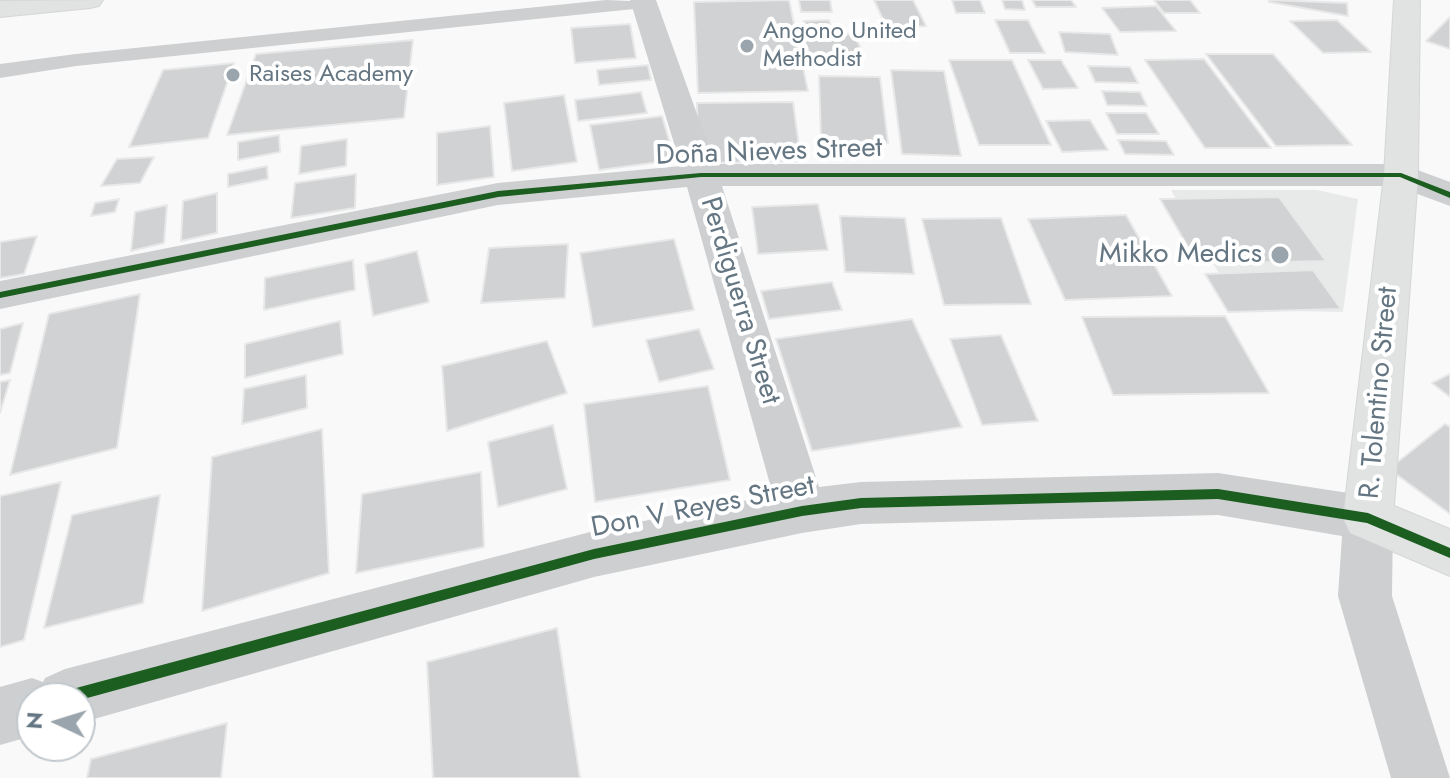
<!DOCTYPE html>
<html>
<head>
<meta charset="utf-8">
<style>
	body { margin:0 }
	#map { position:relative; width:1450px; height:778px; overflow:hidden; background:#f9f9f9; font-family:Jost,sans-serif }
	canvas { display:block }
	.north { position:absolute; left:16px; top:682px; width:80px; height:80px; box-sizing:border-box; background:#fff; border:2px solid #c1c8cd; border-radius:50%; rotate:274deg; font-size:22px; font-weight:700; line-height:32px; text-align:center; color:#657683 }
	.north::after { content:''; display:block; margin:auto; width:28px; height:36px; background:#99a4ac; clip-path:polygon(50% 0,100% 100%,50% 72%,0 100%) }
</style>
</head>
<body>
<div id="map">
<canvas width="1450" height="778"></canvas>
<div class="north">N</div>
</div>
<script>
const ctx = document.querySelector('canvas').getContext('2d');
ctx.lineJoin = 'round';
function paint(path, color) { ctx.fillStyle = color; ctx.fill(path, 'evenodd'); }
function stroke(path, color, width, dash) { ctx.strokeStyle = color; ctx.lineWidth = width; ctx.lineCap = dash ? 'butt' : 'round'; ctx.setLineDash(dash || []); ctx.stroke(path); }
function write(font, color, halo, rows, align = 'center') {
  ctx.font = font + ' Jost,sans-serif'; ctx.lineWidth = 8; ctx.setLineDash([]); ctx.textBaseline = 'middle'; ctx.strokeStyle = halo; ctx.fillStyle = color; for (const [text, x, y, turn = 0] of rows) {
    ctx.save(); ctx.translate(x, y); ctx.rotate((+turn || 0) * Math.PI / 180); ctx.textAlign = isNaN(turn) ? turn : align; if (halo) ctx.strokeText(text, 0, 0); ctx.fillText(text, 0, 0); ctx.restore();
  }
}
paint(new Path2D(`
	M1171,190H1317L1358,199L1343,312L1240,310Z`), '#e8e9e9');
const building = new Path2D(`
	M789,0L808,91L698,93L694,2Z
	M799,0H830L832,12H801Z
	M874,0H913L926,26L887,28Z
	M952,0H980L985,13H956Z
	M1002,0H1022L1025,10L1005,9Z
	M1032,0H1071L1076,7H1036Z
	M1154,0H1190L1200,13H1164Z
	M1269,0L1347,3L1348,16L1269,2Z
	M1156,6L1176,31L1120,32L1102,8Z
	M1450,17V49L1426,41Z
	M829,20L832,29L807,31L804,21Z
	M995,20H1028L1045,53H1010Z
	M1337,20L1371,52L1323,53L1290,21Z
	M630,24L636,58L575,63L571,28Z
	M1059,32L1110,34L1118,55L1065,52Z
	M854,34L863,53L811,57L803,38Z
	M413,40L404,118L227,135L256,54Z
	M1206,54H1273L1352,145L1276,146Z
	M1204,59L1271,148H1205L1145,60Z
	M949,60H1012L1051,145H979Z
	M1028,60H1061L1078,88L1043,89Z
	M234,63L208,138L129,147L163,70Z
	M648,65L651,80L599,85L597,70Z
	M1088,66L1130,67L1138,83L1095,82Z
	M891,70L944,71L961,156L902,154Z
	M819,76L880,77L888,143L821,140Z
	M1102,91L1140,92L1147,106L1107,105Z
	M641,92L647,113L578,121L575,100Z
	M564,95L577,162L512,171L504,103Z
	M793,102L801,161L698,163L697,103Z
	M1106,113H1146L1159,134H1117Z
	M662,116L675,160L599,170L590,125Z
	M1090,120L1108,150L1062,152L1046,121Z
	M490,126L494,177L437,185V133Z
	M279,135L280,152L238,160V142Z
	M347,139L346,166L299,174L301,146Z
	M1118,140L1166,141L1174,155L1125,154Z
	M154,157L140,183L101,186L117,159Z
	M267,166L268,179L228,187V174Z
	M356,174L355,208L291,218L295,183Z
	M217,193V233L181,241L183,201Z
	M1279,197L1326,261L1198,264L1160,199Z
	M119,199L115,212L91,216L95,203Z
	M818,204L828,250L758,254L752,207Z
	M167,205L164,243L131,251L135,212Z
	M1126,215L1172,296L1065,300L1028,219Z
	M840,216L905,218L914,274L845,272Z
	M1001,218L1031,304L944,305L922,219Z
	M37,236L24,274L0,278V242Z
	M674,239L694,310L593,327L580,253Z
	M568,244L565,298L481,303L489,248Z
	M417,251L429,302L373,316L365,264Z
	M353,260L355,290L264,310L265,278Z
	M1313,270L1341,309L1228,312L1205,274Z
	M832,282L842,310L769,319L761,291Z
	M140,294L117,448L10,475L49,314Z
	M1225,316L1269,393L1113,395L1082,317Z
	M912,319L962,427L812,451L776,339Z
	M340,321L343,354L245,378V344Z
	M23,323L10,373L0,375V329Z
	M699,329L714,369L659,382L646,340Z
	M1001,335L1038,421L982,425L950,339Z
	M547,341L567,393L447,431L442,366Z
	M1450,374V397L1432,383Z
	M306,375L307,408L242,424L244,389Z
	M10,380L0,413V382Z
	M708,386L730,480L595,502L584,404Z
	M1445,424L1450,427V514L1389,469Z
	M553,425L567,489L498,507L488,442Z
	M322,429L329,573L202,611L212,457Z
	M481,472L484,547L356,573L362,494Z
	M61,482L24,640L0,647V496Z
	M160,495L143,603L44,628L72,515Z
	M557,628L580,778H433L427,662Z
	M227,723L221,778H87L91,759Z`);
paint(building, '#d0d2d3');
stroke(building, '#e8e8e8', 2);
const secondary = new Path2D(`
	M103,0L99,6L90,8L0,17V1Z
	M1394,0H1420L1418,175L1394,506L1450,529V576L1350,533L1343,518L1384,175Z`);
stroke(secondary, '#d5d6d7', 2);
paint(new Path2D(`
	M606,0L654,2L644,8L76,66L0,78V64L76,54Z`), '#cecfd0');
paint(new Path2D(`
	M630,0H656L715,164H1401L1450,182V206L1396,186H722L819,487L861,482L1218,473L1368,496L1386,503L1393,518L1392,596L1450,778H1391L1338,596L1342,536L1218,515L861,524L802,533L594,577L80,723V698H32V736L0,745V687L32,678L43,682L45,678L65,669L594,531L773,495L687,187L498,205L0,309V281L498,183L681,166Z`), '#cecfd0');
paint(secondary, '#e1e2e2');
paint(new Path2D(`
	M701,173H1401L1450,192V198L1400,177H701L498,197L0,298V292L498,191Z
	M1218,489L1368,513L1450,548V558L1367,523L1218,499L861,508L802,516L594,559L80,700V698H58L60,693L65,691L594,549L802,506L861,498Z`), '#1b5e20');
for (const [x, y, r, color] of [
	[747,46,8,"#99a4ac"],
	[233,75,8,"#99a4ac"],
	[1280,255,10,"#99a4ac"]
]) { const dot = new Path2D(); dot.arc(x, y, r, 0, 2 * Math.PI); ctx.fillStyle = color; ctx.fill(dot); stroke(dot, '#fff', 3); }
write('24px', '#657683', '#fff', [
	["Angono United",763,32],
	["Methodist",763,60],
	["Raises Academy",249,75]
], 'left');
write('28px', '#657683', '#fff', [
	["Doña Nieves Street",769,153,-2],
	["Perdiguerra Street",739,301,73],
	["R. Tolentino Street",1380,393,-85],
	["Don V Reyes Street",703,508,-11]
]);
write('28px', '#657683', '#fff', [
	["Mikko Medics",1262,255]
], 'right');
</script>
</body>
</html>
